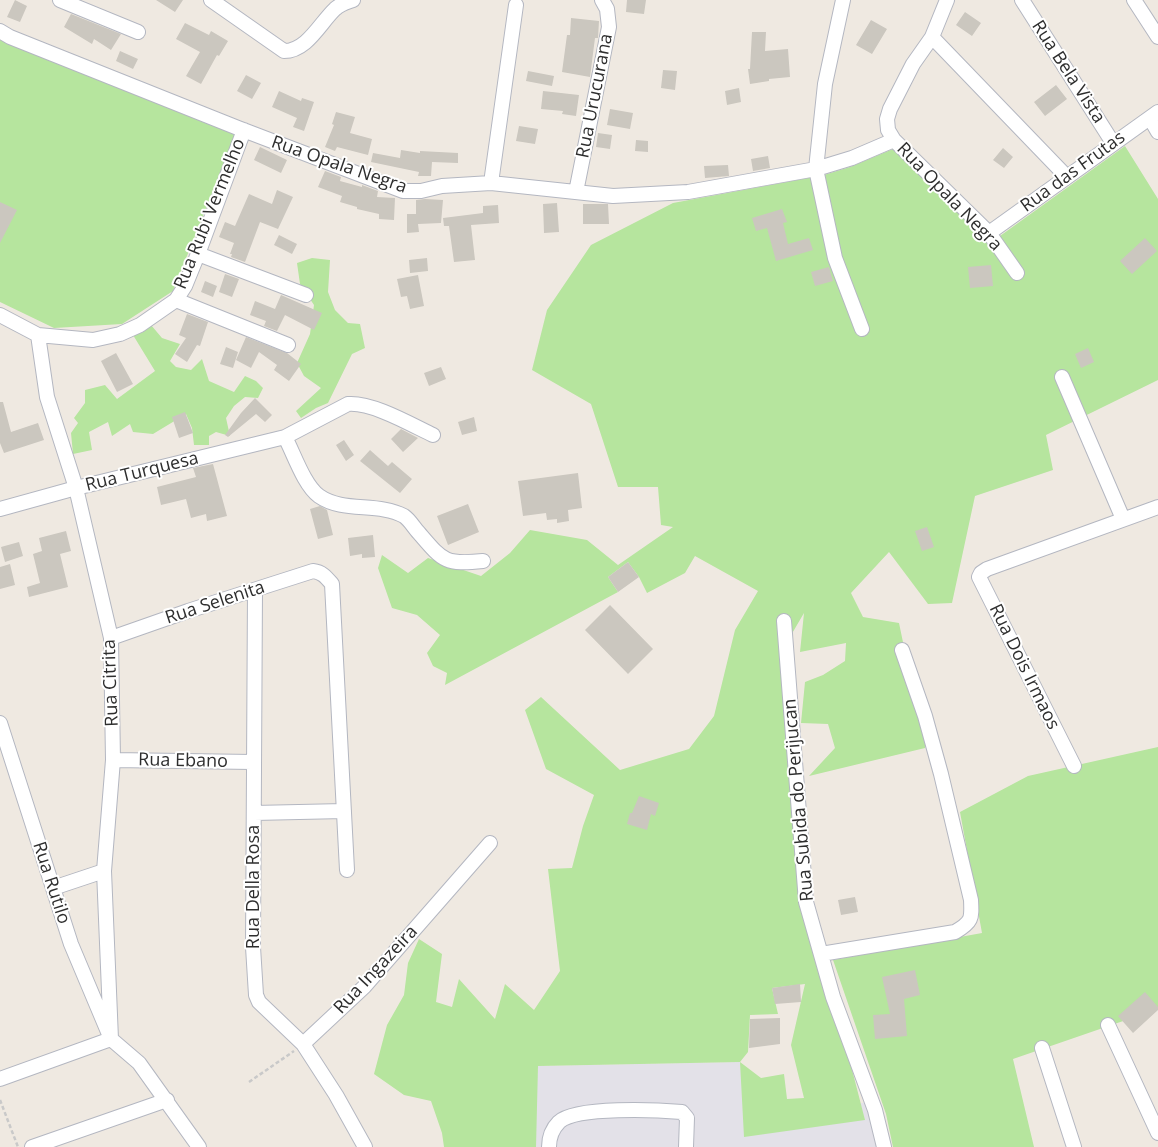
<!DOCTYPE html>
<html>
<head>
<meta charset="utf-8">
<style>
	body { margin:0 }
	canvas { display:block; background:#efe9e1 }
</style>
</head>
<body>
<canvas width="1158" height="1147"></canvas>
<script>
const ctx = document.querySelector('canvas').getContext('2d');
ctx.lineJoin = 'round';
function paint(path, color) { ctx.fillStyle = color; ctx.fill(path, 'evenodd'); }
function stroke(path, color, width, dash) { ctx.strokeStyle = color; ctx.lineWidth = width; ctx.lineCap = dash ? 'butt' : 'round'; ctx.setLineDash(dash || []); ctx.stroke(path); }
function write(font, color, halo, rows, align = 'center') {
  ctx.font = font + ' "Open Sans",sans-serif'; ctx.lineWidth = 4; ctx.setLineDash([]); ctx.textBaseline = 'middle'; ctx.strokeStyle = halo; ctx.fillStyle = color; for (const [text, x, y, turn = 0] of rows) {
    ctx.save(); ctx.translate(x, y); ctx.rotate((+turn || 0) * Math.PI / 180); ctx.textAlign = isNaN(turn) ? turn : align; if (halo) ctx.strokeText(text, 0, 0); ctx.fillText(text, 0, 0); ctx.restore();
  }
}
paint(new Path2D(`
	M740,1062L748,1131L866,1102L877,1147H531L538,1066Z`), '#e3e1e8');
paint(new Path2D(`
	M0,35L238,128L173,291L122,324L54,328L0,302Z
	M1125,146L1158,199V380L1046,435L1053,470L975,496L952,603L928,604L889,552L851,593L863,617L899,623L909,671L925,716V748L809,776L835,748L828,724L801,723L805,682L823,675L845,661L846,643L800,652L804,613L780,654L806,902L831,988L865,1120L744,1137L740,1062L538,1066L536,1147H444L442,1133L431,1101L404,1095L374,1074L387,1025L404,995L408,963L419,939L442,954L436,1002L452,1007L459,979L495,1019L505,984L534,1010L560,971L548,869L572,868L583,826L594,795L546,769L525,710L541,697L620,770L689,749L714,716L735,630L758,591L695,556L685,573L647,593L639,577L628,562L608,577L618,592L445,685L447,673L433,666L427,653L440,635L417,615L392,608L378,568L382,555L408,573L428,558L481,576L510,553L530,530L587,540L618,565L673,527L661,525L658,487H618L591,404L532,370L547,310L591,245L673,203L824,175L850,167L893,149L1000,236ZM805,984L791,1045L804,1098L787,1099L784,1074L761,1078L740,1062L748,1052L750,1015L778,1014L772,988Z
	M312,258L330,260L328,292L335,310L348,323L360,324L365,348L352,354L328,403L316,408L301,418L296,411L321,388L304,376L297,363L310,334L314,305L300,284L297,263Z
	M151,325L162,338L180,344L170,361L176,367L191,370L202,359L209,381L234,392L245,376L256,381L263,388L258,398L245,397L234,406L226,418L230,436L216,432L209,436V445H194L192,428L186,414L153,434L133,432L130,424L112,436L108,422L89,432L92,450L73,454L71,433L78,423L74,418L85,403V390L105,385L117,399L155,371L133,335Z
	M1158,747V1009L1013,1059L1034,1147H893L886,1114L833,960L982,933L960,812L1028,776Z`), '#b6e59e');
paint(new Path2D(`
	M15,0L27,6L20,22L7,17Z
	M156,0H183L175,12Z
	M627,0H646L644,14L626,12Z
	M965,12L981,23L972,36L956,25Z
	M71,14L121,34L111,50L94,39L92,44L64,27Z
	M571,18L599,21L598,38H595L590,77L562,72L567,35H570Z
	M871,20L887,29L872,54L856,45Z
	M185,23L209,35L211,31L228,41L219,56L217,55L201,84L186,76L200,52L176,39Z
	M752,32H766L765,51L788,49L790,77L769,79V81L750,84L748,69H750Z
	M120,51L138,59L133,69L116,61Z
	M663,70L677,71L675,90L661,88Z
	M528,71L554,76L552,86L526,81Z
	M246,75L261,83L252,99L237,91Z
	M1056,85L1067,99L1045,116L1034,102Z
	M739,88L741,102L727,105L725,91Z
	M279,91L301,101L302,98L314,102L304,131L293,127L297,118L272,107Z
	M543,91L579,95L576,116L562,114L563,111L541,109Z
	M610,109L633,113L630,129L607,125Z
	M336,112L355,117L350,133L372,139L368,155L337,147L335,151L325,147L334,125L332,124Z
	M519,126L538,129L535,144L516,141Z
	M598,133L612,135L610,149L596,147Z
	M636,140L648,141V152L635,151Z
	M260,147L287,160L281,173L254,160Z
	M1003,148L1013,157L1004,168L993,160Z
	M401,150L420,153V151L458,153V163L432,162L431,176H418L419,172L371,162L373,153L400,158Z
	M768,156L770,168L753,171L751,159Z
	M728,165L729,176L705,178L704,166Z
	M325,171L341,177L340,181L362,187V185L378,191L377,197L395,198L394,220L379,219V214L357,209V207L340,202L342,196L318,187Z
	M277,190L293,197L278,229L260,222L245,262L231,257L232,254H230L234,243L219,237L225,222L235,226L249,194L272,204Z
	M425,199L443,200L441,223L418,224L419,232L407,233V214H416V200Z
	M0,202L17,210L0,243Z
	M557,203L559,232L544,233L543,204Z
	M583,204H608L609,224H583Z
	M498,205L499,223L471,225L475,260L454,262L449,226H444L443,218L483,213V206Z
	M782,209L787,222L783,223L788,244L809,238L813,250L776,261L767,228L756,231L752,218Z
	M279,235L297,244L292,254L274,245Z
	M1145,238L1157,251L1132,274L1120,261Z
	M427,258L428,271L410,273L409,260Z
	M991,265L993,286L970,288L968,267Z
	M829,267L833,281L815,286L811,272Z
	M225,274L239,279L232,297L219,292Z
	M418,275L424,306L410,309L407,296L401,297L397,279Z
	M205,281L217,286L213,297L201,292Z
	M281,295L322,313L314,330L285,315L277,331L264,326L266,321L250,315L255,301L275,309Z
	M187,314L208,322L200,346L197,345L187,362L175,354L186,338L179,335Z
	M246,337L287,353L301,364L289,381L274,370L277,365L259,352L251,368L236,360Z
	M226,347L238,352L233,368L220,364Z
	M1088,348L1094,362L1081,368L1075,354Z
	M116,353L133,384L117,392L101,361Z
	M441,367L446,379L429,386L424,373Z
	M255,398L272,415L265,422L256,414L228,437L225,435L241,413Z
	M0,402H3L11,432L38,423L44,440L4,453L0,443Z
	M185,412L193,433L179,438L172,417Z
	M474,417L477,431L462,435L458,422Z
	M401,429L418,438L403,452L391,439Z
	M344,440L354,455L346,461L336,445Z
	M370,450L388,466L392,462L412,479L400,493L360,461Z
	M213,464L227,516L207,521L206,514L191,518L186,499L161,505L157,487L196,477L193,468Z
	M578,473L582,508L568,510L569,521L557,523V519L547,520L546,513L523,516L518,481Z
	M468,504L479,532L448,545L437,516Z
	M320,506L327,510L333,535L318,539L310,509Z
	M927,527L934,547L922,551L915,531Z
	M66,531L71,551L60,554L68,587L29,597L27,587L40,583L33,554L42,551L39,538Z
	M373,535L375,557L362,558V554L350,556L348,538Z
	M19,542L23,556L5,562L1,547Z
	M628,562L639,577L618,592L608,577Z
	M10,564L15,585L0,589V567Z
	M610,605L653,649L628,674L585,630Z
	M639,796L659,803L655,816L651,814L647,830L627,824L630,813H632Z
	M855,897L858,912L841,915L838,900Z
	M915,970L920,995L904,999L907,1036L875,1039L873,1015L890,1014L882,977Z
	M800,984L801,1002L775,1004L772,988Z
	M1145,992L1158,1007V1010L1133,1033L1118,1016Z
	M780,1018V1044L749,1048L750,1019Z`), '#cbc7bf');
const minor = new Path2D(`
	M60,0L138,32
	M211,0L284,51C307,51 320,23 335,9C340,4 348,2 353,0
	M843,0L825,84L816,169L835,258L862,329
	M1022,0L1113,143
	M1134,0L1158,37
	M0,31L10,37L238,128L403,191H421L442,186L491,183L613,196L688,192L816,169L852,158L894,140L989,233L1017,273
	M932,37L1067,177
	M1150,118L1158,132
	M894,140L888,130L887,119L890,109L913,64L932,37L947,0
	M491,183L516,5
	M576,192L609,27L607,9L602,0
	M989,233L1158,112
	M198,254L306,295
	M176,300L288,345
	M0,315L38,335L93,340L120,334L140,325L176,300L185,286L198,254L244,130
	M38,335L47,397L76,488L111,638L113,760L104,871L111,1039
	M1062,377L1123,519
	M285,437C294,454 304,485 319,496C343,513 378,502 404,516C410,520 414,528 419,533C443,561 445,565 483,561
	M0,509L76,488L285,437L348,404C372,402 410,424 433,435
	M255,590L253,947L256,995L259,1002L303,1044L336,1095L365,1147
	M784,621L806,902L833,997L875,1110L884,1147
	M111,638L188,611L313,571C322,572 326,577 332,584L347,870
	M0,723L71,944L111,1039L139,1063L199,1147
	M113,760L253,762
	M1074,766L979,577L981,573L987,569L1158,507
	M254,813L344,811
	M53,888L104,871
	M821,954L955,932C972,922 972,919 971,900L941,774L925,716L902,650
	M1108,1025L1158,1133
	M303,1044L364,987L490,843
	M1042,1048L1074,1147
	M0,1079L111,1039
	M32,1147L167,1100
	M549,1147C549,1138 552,1129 559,1122C576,1106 658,1110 682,1112L687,1118L686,1147`);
stroke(minor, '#b4b7c1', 16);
stroke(new Path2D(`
	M249,1082L294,1051
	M0,1100L18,1147`), '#c9c9c9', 2.5, [4, 2.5]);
stroke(minor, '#fff', 14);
write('18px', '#2e2e2e', '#fff', [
	["Rua Bela Vista",1068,72,57],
	["Rua Urucurana",595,96,-79],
	["Rua Opala Negra",339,165,19],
	["Rua das Frutas",1073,172,-36],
	["Rua Opala Negra",949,197,46],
	["Rua Rubi Vermelho",210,214,-68],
	["Rua Turquesa",142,472,-14],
	["Rua Selenita",215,603,-18],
	["Rua Dois Irmaos",1024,667,64],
	["Rua Citrita",111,683,-92],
	["Rua Ebano",183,761,1],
	["Rua Subida do Perijucan",799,800,-95],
	["Rua Rutilo",51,883,72],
	["Rua Della Rosa",254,887,-90],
	["Rua Ingazeira",376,970,-47]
]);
</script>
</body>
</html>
